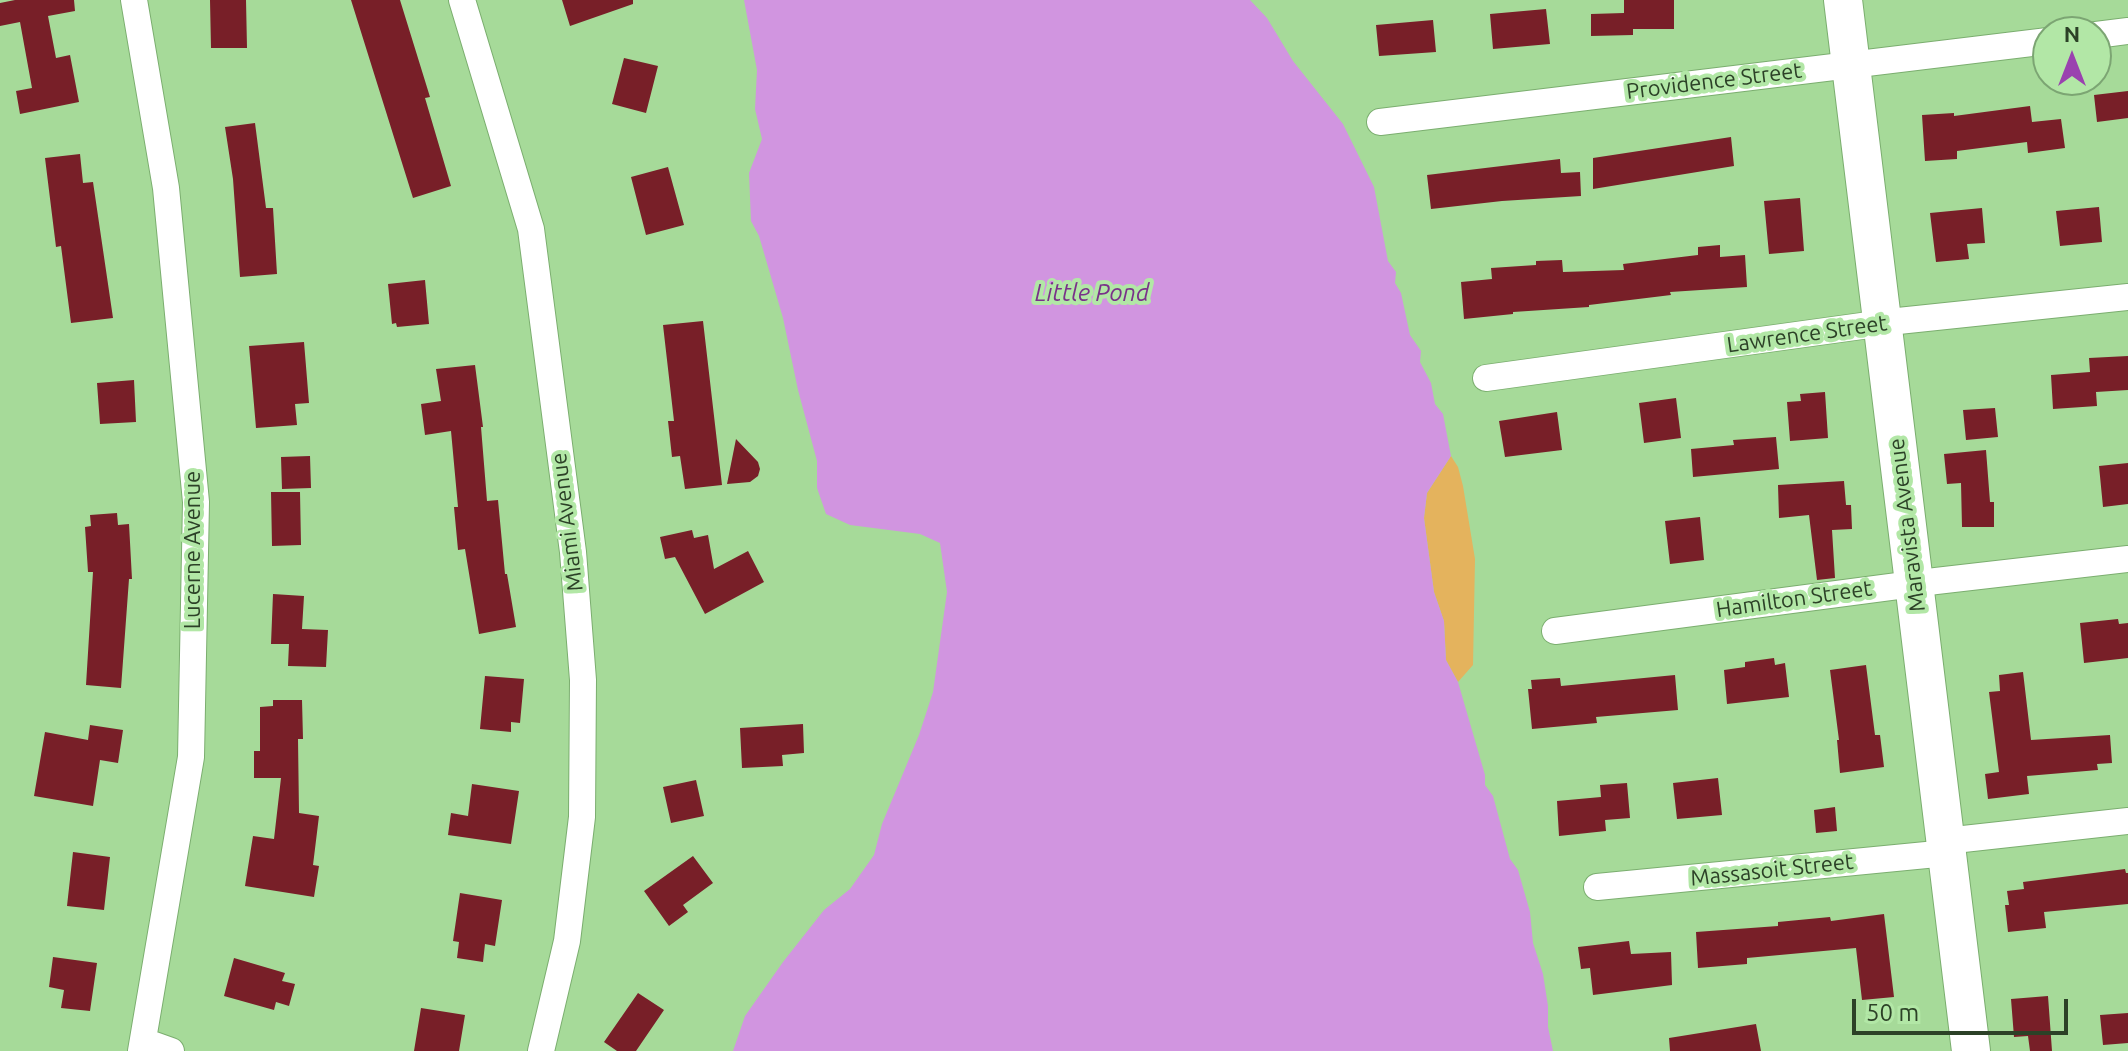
<!DOCTYPE html>
<html>
<head>
<meta charset="utf-8">
<style>
	body { margin:0 }
	#map { position:relative; width:2128px; height:1051px; overflow:hidden; background:#a6da99; font-family:Ubuntu,sans-serif }
	canvas { display:block }
	.north { position:absolute; left:2032px; top:16px; width:80px; height:80px; box-sizing:border-box; background:#b2e7a6; border:2px solid #7ca573; border-radius:50%; rotate:0deg; font-size:22px; font-weight:700; line-height:32px; text-align:center; color:#2c4127 }
	.north::after { content:''; display:block; margin:auto; width:28px; height:36px; background:#9a42af; clip-path:polygon(50% 0,100% 100%,50% 72%,0 100%) }
	.scale { position:absolute; left:1852px; top:999px; width:216px; height:36px; box-sizing:border-box; border:4px solid #2c4127; border-top:0; padding-left:10px; font-size:24px; line-height:28px; white-space:nowrap; color:#2c4127; -webkit-text-stroke:6px #b2e7a6; paint-order:stroke }
</style>
</head>
<body>
<div id="map">
<canvas width="2128" height="1051"></canvas>
<div class="north">N</div>
<div class="scale">50 m</div>
</div>
<script>
const ctx = document.querySelector('canvas').getContext('2d');
ctx.lineJoin = 'round';
function paint(path, color) { ctx.fillStyle = color; ctx.fill(path, 'evenodd'); }
function stroke(path, color, width, dash) { ctx.strokeStyle = color; ctx.lineWidth = width; ctx.lineCap = dash ? 'butt' : 'round'; ctx.setLineDash(dash || []); ctx.stroke(path); }
function write(font, color, halo, rows, align = 'center') {
  ctx.font = font + ' Ubuntu,sans-serif'; ctx.lineWidth = 8; ctx.setLineDash([]); ctx.textBaseline = 'middle'; ctx.strokeStyle = halo; ctx.fillStyle = color; for (const [text, x, y, turn = 0] of rows) {
    ctx.save(); ctx.translate(x, y); ctx.rotate((+turn || 0) * Math.PI / 180); ctx.textAlign = isNaN(turn) ? turn : align; if (halo) ctx.strokeText(text, 0, 0); ctx.fillText(text, 0, 0); ctx.restore();
  }
}
paint(new Path2D(`
	M1451,456L1458,467L1463,486L1475,559L1473,665L1458,682L1446,660L1444,621L1434,592L1424,518L1427,493Z`), '#e4b35d');
paint(new Path2D(`
	M744,0H1250L1267,18L1293,61L1343,124L1374,187L1388,261L1396,272L1395,283L1401,293L1410,335L1421,351L1420,362L1431,383L1435,404L1443,414L1451,456L1427,493L1424,518L1434,592L1444,621L1446,660L1458,682L1485,775V785L1493,796L1510,859L1518,870L1530,912L1533,943L1543,974L1548,1006V1027L1553,1051H733L745,1016L783,962L824,910L850,889L874,855L882,824L919,735L933,692L947,592L940,543L920,534L850,525L826,514L817,488V461L798,390L783,318L759,236L751,221L749,173L762,139L755,109L757,70Z`), '#d195e0');
paint(new Path2D(`
	M15,0H74L75,11L48,16L56,58L70,55L79,102L20,114L16,91L32,88L20,22L0,26V3Z
	M210,0H246L247,48H211Z
	M351,0H400L430,97L425,98L451,186L413,198Z
	M562,0H633V4L570,26Z
	M1624,0H1674V29H1633V35L1591,36V14L1624,13Z
	M1546,9L1550,44L1493,49L1490,14Z
	M1433,20L1436,52L1379,56L1376,25Z
	M624,58L658,66L646,113L612,104Z
	M2128,91V118L2097,122L2094,95Z
	M2030,106L2032,122L2061,119L2065,148L2028,153L2027,142L1957,151V159L1925,161L1922,115L1954,113V116Z
	M255,123L266,208H273L277,274L240,277L233,179L225,127Z
	M1731,137L1734,166L1593,189V158Z
	M80,154L83,183L93,182L113,318L71,323L61,246L56,247L45,158Z
	M1560,159L1561,173L1580,172L1581,196L1502,201L1431,209L1427,175Z
	M668,167L684,225L646,235L631,177Z
	M1800,198L1804,251L1769,254L1764,201Z
	M2099,207L2102,242L2060,246L2056,211Z
	M1982,208L1985,243L1967,244L1969,259L1936,262L1930,213Z
	M1720,245V257L1745,255L1747,287L1670,292L1671,295L1589,305V307L1513,312V314L1464,319L1461,282L1492,279L1491,268L1536,265V261L1562,260L1563,272L1624,270L1623,264L1698,255V247Z
	M425,280L429,324L397,327L396,323L392,324L388,284Z
	M703,321L722,485L685,489L680,456L672,457L668,421H674L663,325Z
	M304,342L309,403L295,404L297,425L256,428L249,346Z
	M2128,356V390L2096,392L2097,406L2053,409L2051,375L2090,372L2089,358Z
	M475,365L483,427H481L487,501L498,500L505,574H507L516,627L479,634L465,549L458,550L454,507H458L451,431L425,435L421,404L441,401L436,369Z
	M134,380L136,422L100,424L97,383Z
	M1825,392L1828,438L1790,441L1787,402L1801,401L1800,394Z
	M1676,398L1681,438L1644,443L1639,403Z
	M1995,408L1998,437L1966,440L1963,410Z
	M1557,412L1562,450L1505,457L1499,421Z
	M1776,437L1779,469L1693,477L1691,449L1734,445L1733,440Z
	M736,439L758,462L760,469L758,476L750,482L727,484Z
	M1986,450L1990,502H1994V527H1962L1961,483L1947,484L1944,454Z
	M310,456L311,488L282,489L281,457Z
	M2128,463V504L2103,507L2099,466Z
	M1844,481L1846,505H1851L1852,529L1832,530L1835,578L1817,580L1809,515L1779,518L1778,485Z
	M271,492H300L301,545L272,546Z
	M117,513L118,525L129,524L132,579H129L121,688L86,685L93,572H88L85,527L91,526L90,515Z
	M1700,517L1704,560L1670,564L1665,521Z
	M692,530L694,538L708,535L714,569L748,551L764,582L705,614L675,557L665,559L660,537Z
	M273,594L304,596L302,629L328,630L326,667L288,666L289,644H271Z
	M2118,619L2119,624L2128,623V658L2084,663L2080,623Z
	M1774,658L1775,665L1785,663L1789,697L1727,704L1724,670L1745,667V662Z
	M1866,665L1875,735H1880L1884,767L1840,773L1837,740H1839L1830,670Z
	M2023,672L2031,740L2110,735L2112,763L2097,764L2098,770L2027,776L2029,794L1988,799L1985,774L1999,772L1989,692L2000,691L1999,675Z
	M1675,675L1678,710L1596,717L1597,723L1532,729L1528,689H1532L1531,680L1560,678L1561,686Z
	M485,676L524,679L520,723L511,722V732L480,729Z
	M273,700H302L303,739H298L299,813L319,816L313,865L319,866L314,897L245,886L253,836L274,839L281,778H254V751H260V707L273,706Z
	M803,724L804,753L782,755L783,766L742,768L740,728Z
	M90,725L123,730L118,763L100,760L93,806L34,796L45,732L88,740Z
	M1718,778L1722,815L1677,819L1673,783Z
	M696,780L704,816L671,823L663,787Z
	M1627,783L1630,818L1605,820L1606,831L1559,836L1557,801L1601,797L1600,785Z
	M472,784L519,791L511,844L448,835L451,813L468,816Z
	M1835,807L1837,831L1816,833L1814,810Z
	M73,852L110,857L104,910L67,906Z
	M693,856L713,883L683,905L688,912L669,926L644,891Z
	M2125,869L2126,873H2128V904L2044,912L2046,928L2008,932L2005,905H2009L2007,891L2024,889L2023,882Z
	M460,893L502,900L495,946L485,944L483,962L457,958L459,942L453,941Z
	M1884,914L1894,997L1862,1000L1856,948L1747,958V964L1698,968L1696,932L1778,926V922L1830,917L1831,921Z
	M1629,941L1631,954L1671,952L1672,985L1593,995L1590,968L1581,969L1578,947Z
	M53,957L97,963L90,1011L61,1008L64,990L49,987Z
	M234,958L285,973L282,981L295,984L289,1006L276,1002L274,1010L224,996Z
	M638,993L664,1010L636,1051H617L604,1042Z
	M2048,996L2052,1051H2030L2028,1036L2014,1037L2011,999Z
	M421,1008L465,1015L459,1051H414Z
	M2128,1013V1043L2103,1045L2100,1015Z
	M1756,1024L1761,1051H1670L1669,1038Z`), '#781f28');
const minor = new Path2D(`
	M134,0L166,188L196,502L191,757L141,1051
	M462,0L531,229L573,552L583,680L582,817L567,941L541,1051
	M2096,35L2128,31
	M1380,122L2048,41
	M1486,378L1898,321L2128,297
	M1555,631L1936,581L2128,559
	M1945,841L2128,821
	M1597,887L1947,853
	M143,1041L171,1051`);
const secondary = new Path2D(`
	M1843,0L1971,1051`);
stroke(minor, '#7bae6f', 28);
stroke(secondary, '#7bae6f', 40);
stroke(minor, '#fff', 26);
stroke(secondary, '#fff', 38);
write('22px', '#2c4127', '#b2e7a6', [
	["Providence Street",1714,81,-7],
	["Lawrence Street",1807,334,-8],
	["Miami Avenue",567,522,-97],
	["Maravista Avenue",1907,525,-97],
	["Lucerne Avenue",193,550,-90],
	["Hamilton Street",1794,599,-8],
	["Massasoit Street",1772,870,-6]
]);
write('italic 24px', '#793189', '#b2e7a6', [
	["Little Pond",1092,293]
]);
</script>
</body>
</html>
